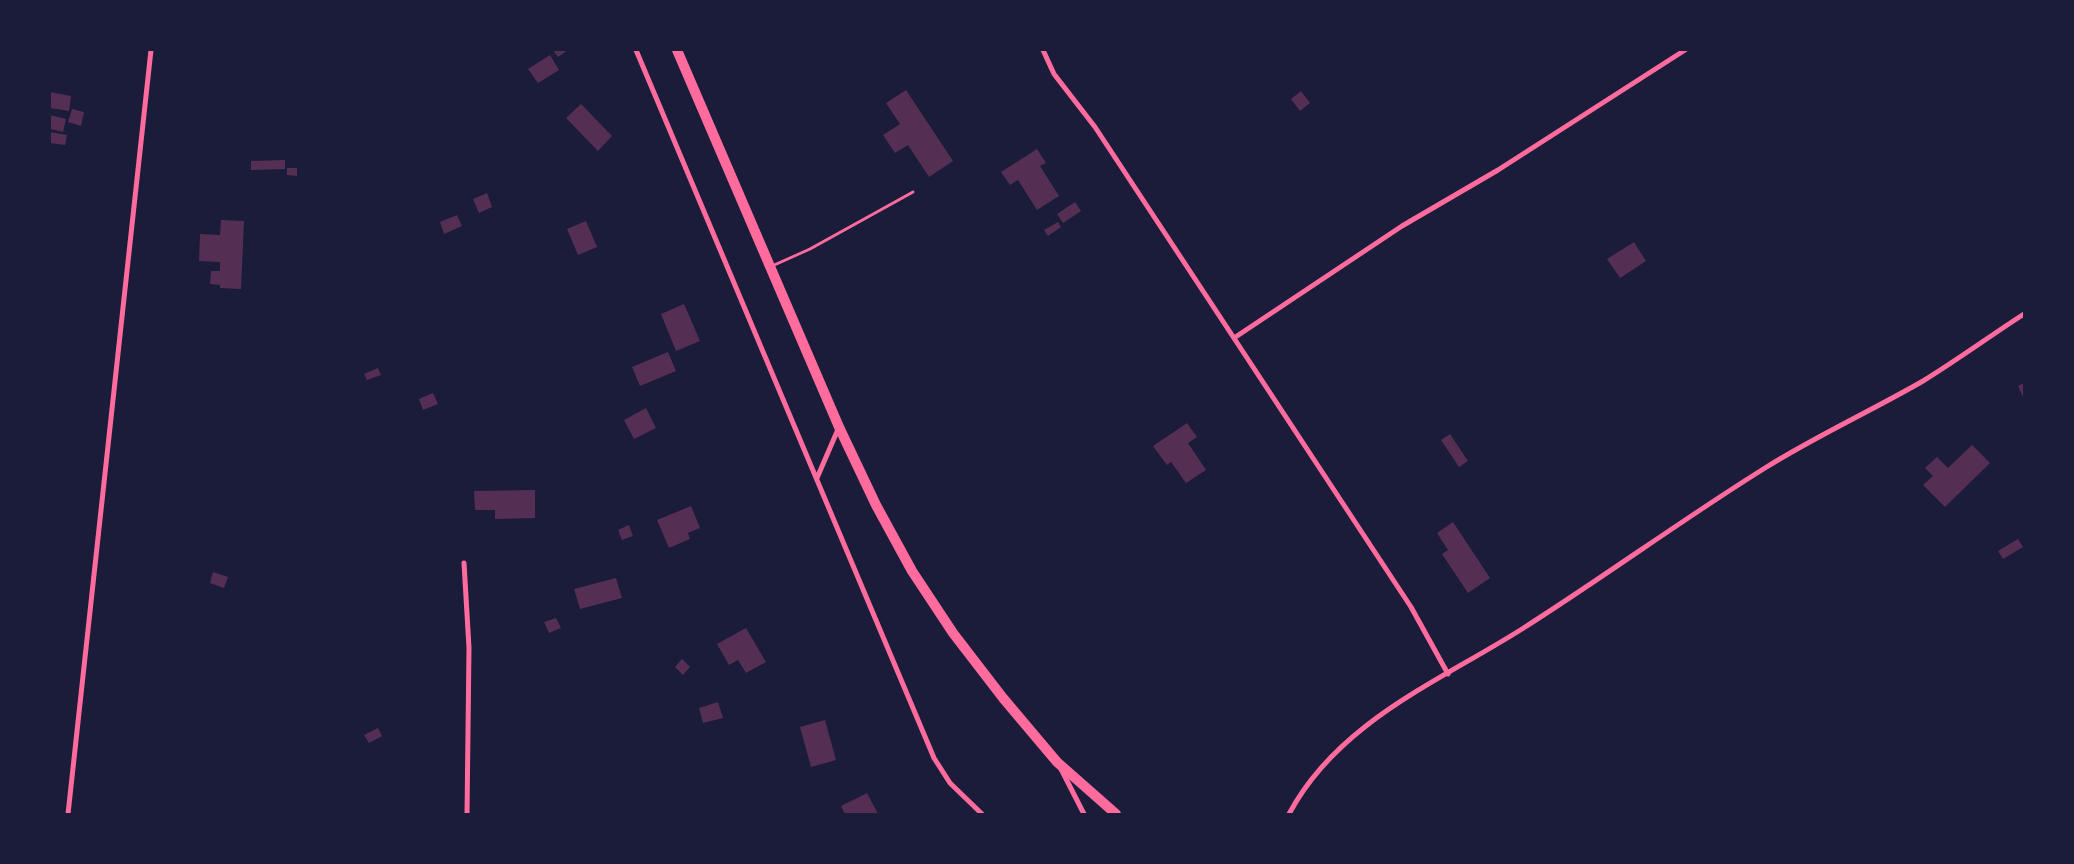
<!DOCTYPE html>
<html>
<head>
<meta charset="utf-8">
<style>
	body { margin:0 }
	#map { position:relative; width:2074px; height:864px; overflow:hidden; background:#1b1b3a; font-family:"PT Sans Narrow",sans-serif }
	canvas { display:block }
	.frame { position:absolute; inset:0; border:51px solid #1b1b3a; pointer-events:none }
</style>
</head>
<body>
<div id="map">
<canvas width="2074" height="864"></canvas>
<div class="frame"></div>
</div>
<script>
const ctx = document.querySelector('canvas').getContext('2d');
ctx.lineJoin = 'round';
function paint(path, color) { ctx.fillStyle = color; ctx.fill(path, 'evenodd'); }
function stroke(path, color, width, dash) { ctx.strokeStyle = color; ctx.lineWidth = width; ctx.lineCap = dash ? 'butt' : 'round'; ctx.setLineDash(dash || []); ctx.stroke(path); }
paint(new Path2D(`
	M553,50H568L558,57Z
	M550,55L559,70L538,83L528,69Z
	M906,90L953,161L929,177L908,145L895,153L883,135L900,124L886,103Z
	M1301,91L1310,103L1300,111L1291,99Z
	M50,92L71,96L69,111L50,108Z
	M581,104L612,136L598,151L566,118Z
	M72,109L84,112L81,126L68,122Z
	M50,115L66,119L63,132L50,129Z
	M50,132L67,135L65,145L50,143Z
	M1037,149L1046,163L1040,166L1059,196L1037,210L1018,180L1010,185L1001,172Z
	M285,160V169L251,170V161Z
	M287,168H297V176L287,175Z
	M487,193L492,207L479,213L473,199Z
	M1075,202L1081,211L1063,223L1057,214Z
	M457,215L462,226L444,234L440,222Z
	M221,220L244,221L241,289L220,288V285L210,284L211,271H220V262L199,261L200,234L220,235Z
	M586,221L597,247L578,255L567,229Z
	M1058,222L1061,227L1048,236L1044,230Z
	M1634,242L1646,261L1620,278L1607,259Z
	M684,304L700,341L676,351L661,314Z
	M668,352L676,371L640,386L632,367Z
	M378,368L381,375L367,380L364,374Z
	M2024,383V399L2018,386Z
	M433,393L438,404L423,410L419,399Z
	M646,408L656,428L634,439L624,420Z
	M1187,423L1197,437L1188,443L1206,470L1186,483L1171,462L1167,465L1153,446Z
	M1450,434L1468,461L1459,467L1441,440Z
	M1972,445L1990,463L1945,507L1923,485L1933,476L1925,468L1937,457L1948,468Z
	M535,490V518L495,519V510H475L474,491Z
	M691,506L700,528L688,533L690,539L669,548L657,520Z
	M1453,522L1490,578L1468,593L1442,554L1448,550L1437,533Z
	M629,525L633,536L622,540L618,530Z
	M2018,539L2023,547L2003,559L1998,551Z
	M213,572L228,577L224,588L210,583Z
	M616,578L622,598L580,609L574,589Z
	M556,618L561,628L549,633L544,622Z
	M746,628L766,662L746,673L738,660L729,665L717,644Z
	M682,659L690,667L683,675L675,667Z
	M718,702L723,718L703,723L699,708Z
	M825,720L836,760L811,767L800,727Z
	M378,728L382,736L369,743L364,735Z
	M867,793L878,814H845L841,806Z`), '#542f53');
stroke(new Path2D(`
	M772,266L810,249L913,192`), '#ff6b9d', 3);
stroke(new Path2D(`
	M636,50L934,758L950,783L982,814
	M1043,50L1054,74L1095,127L1411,607L1448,674
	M1234,338L1402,226L1498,170L1685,50
	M817,478L839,427
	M464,563L469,648L467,814
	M1061,769L1084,814
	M68,814L151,50
	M1289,814C1338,722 1438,682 1522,629C1604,577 1683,519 1765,468C1816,436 1871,411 1923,381C1957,360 1990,336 2024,314`), '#ff6b9d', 5);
stroke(new Path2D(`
	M677,50L839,427L876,505L912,571L953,633L1003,698L1057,762L1116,814`), '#ff6b9d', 10);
</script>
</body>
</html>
